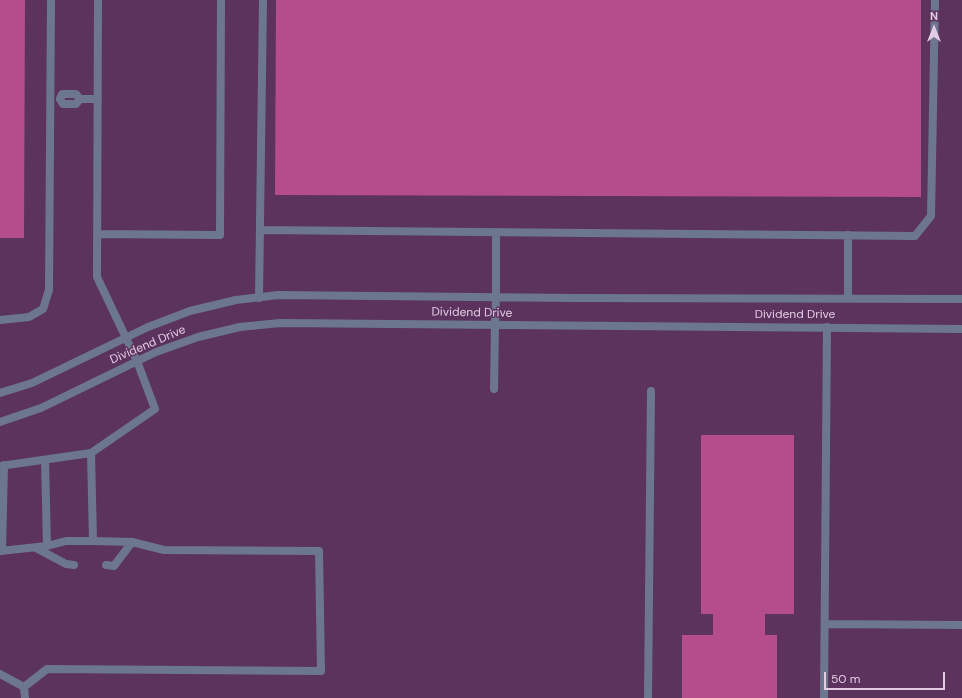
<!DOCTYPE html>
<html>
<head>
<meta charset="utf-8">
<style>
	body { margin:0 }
	#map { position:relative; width:962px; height:698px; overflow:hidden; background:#5b335d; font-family:"DM Sans",sans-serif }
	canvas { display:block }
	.north { position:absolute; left:914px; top:8px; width:40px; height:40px; -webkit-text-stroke:3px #5b335d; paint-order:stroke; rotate:0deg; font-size:11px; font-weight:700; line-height:16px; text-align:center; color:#e3cbe3 }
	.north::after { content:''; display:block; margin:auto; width:14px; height:18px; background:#e3cbe3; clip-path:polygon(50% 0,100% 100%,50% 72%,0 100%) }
	.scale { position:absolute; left:824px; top:672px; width:121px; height:18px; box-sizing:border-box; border:2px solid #e3cbe3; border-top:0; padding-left:5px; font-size:12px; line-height:14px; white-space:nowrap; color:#e3cbe3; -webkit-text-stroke:3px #5b335d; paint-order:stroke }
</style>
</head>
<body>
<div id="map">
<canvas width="962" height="698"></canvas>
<div class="north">N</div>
<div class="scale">50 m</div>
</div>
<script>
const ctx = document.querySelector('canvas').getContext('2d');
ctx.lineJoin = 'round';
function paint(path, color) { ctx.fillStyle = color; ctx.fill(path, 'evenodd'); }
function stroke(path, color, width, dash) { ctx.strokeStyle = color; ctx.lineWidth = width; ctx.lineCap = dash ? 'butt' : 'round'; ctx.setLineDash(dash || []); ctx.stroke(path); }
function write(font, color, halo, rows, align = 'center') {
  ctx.font = font + ' "DM Sans",sans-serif'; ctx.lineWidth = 3; ctx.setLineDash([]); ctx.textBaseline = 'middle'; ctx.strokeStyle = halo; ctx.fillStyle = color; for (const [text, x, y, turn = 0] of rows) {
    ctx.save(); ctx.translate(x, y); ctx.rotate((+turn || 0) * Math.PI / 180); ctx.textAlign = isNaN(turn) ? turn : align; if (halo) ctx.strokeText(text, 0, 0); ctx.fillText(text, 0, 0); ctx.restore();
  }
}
paint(new Path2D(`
	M0,0H25L24,238H0Z
	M276,0H921V197L275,195Z
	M701,435H794V614H765V635H777V698H682V635H713V614H701Z`), '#b54d8d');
stroke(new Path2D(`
	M60,99L62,94H76L80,99
	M60,99L63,104H76L80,99
	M80,99H98
	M260,230L915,236L931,216L935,0
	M97,234L220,235L221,0
	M848,235V298
	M496,297V232
	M259,298L263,0
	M0,320L29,317L43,309L49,290L51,0
	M494,389L495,325
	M91,453L93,541
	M45,460L47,546
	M0,466L91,453L155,409L137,361L97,277L98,0
	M36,548L66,564L74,565
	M0,551L47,546L66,541H93L132,542L164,550L319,551L321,671L47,669L24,687L25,698
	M2,551L4,465
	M106,565L114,566L132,542
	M825,624L962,625
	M0,674L24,687
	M648,698L651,391
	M824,698L827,327`), '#6c778e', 8);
stroke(new Path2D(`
	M495,325L496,297
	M0,393L32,383L148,327L190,311L236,300L278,295L572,298L962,299
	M0,422L41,408L156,352L198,337L240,327L280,323L962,329`), '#6c778e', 8);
write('12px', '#e3cbe3', '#5b335d', [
	["Dividend Drive",472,313,1],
	["Dividend Drive",795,315],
	["Dividend Drive",148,345,-23]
]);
</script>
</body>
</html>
